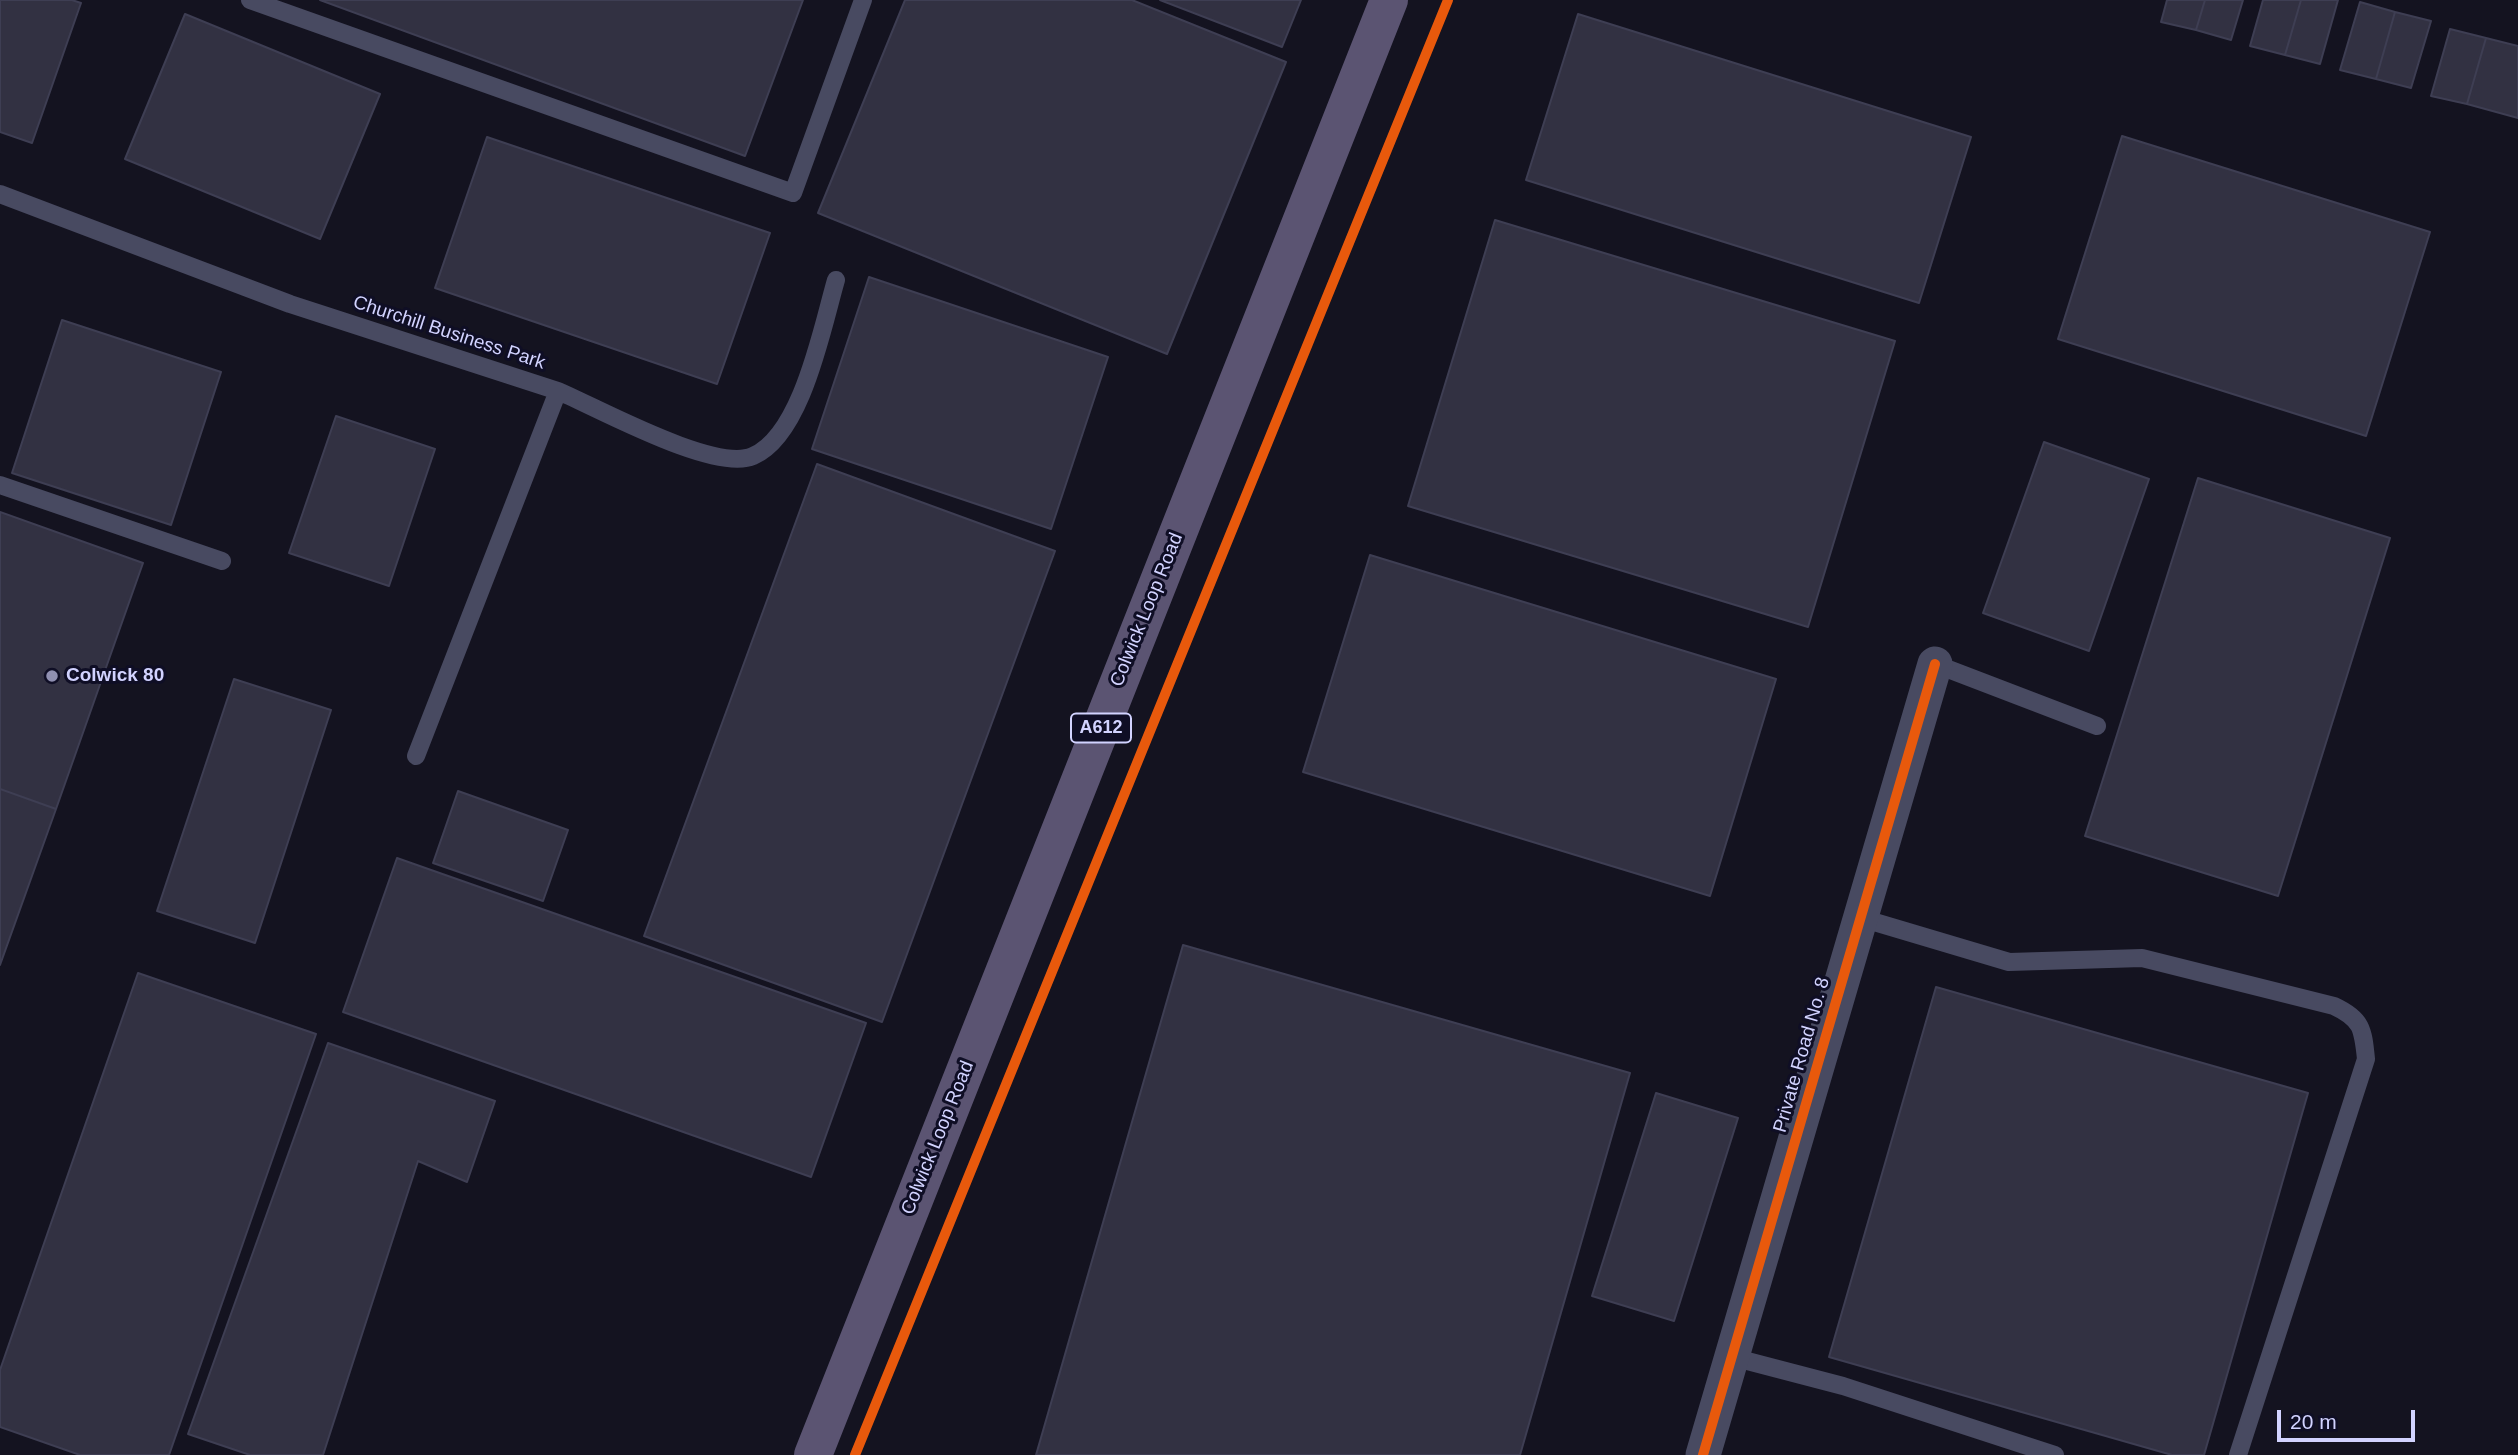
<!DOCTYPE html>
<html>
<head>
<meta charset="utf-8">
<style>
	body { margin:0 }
	#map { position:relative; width:2518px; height:1455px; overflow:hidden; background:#141320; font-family:Helvetica,sans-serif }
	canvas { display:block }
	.scale { position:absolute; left:2277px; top:1410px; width:138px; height:32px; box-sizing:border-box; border:4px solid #d2d3ff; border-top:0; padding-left:9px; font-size:21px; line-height:24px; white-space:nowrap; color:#d2d3ff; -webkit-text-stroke:5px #0f0e25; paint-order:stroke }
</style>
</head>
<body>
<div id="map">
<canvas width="2518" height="1455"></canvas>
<div class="scale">20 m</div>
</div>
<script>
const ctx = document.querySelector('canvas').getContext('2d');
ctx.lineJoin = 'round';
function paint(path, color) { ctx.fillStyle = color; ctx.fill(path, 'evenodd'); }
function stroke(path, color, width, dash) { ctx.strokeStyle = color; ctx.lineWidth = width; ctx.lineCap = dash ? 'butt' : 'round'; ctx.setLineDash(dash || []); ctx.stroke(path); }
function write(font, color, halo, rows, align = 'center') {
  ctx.font = font + ' Helvetica,sans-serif'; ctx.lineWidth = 6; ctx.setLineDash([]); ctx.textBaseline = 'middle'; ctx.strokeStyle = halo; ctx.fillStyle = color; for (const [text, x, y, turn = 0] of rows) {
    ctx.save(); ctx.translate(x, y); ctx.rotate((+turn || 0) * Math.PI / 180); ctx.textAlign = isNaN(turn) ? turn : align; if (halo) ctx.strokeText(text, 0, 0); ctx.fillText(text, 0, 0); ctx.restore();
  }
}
const building = new Path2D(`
	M0,0H72L81,3L32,143L0,132Z
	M320,0H803L745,156Z
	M905,0H1132L1286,62L1167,354L818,213Z
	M1160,0H1301L1282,47Z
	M2167,0H2205L2196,30L2161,22Z
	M2205,0H2243L2231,40L2196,30Z
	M2263,0H2301L2285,55L2250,46Z
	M2301,0H2338L2320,64L2285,55Z
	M2360,2L2395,12L2376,79L2340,70Z
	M2395,12L2431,21L2411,88L2376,79Z
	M185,14L380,94L320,239L125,159Z
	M1578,14L1971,137L1919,303L1526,180Z
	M2450,29L2486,38L2467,104L2431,96Z
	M2486,38L2518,46V118L2467,104Z
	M2122,136L2430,232L2366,436L2058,339Z
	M487,137L770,233L717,384L435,288Z
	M1495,220L1895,341L1808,627L1408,506Z
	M869,277L1108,357L1051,529L812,449Z
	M62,320L221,372L171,525L12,473Z
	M336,416L435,449L389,586L289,553Z
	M2044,442L2149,479L2089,651L1983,613Z
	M817,464L1055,551L882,1022L644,936Z
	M2198,478L2390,538L2278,896L2085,836Z
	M0,512L143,563L56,809L0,789Z
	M1370,555L1776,679L1710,896L1303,772Z
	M234,679L331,710L255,943L157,911Z
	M0,789L56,809L0,965Z
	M458,791L568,830L543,901L433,863Z
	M397,858L866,1023L811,1177L343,1012Z
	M1183,945L1630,1073L1520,1455H1036Z
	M138,973L316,1034L169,1455H80L0,1427V1370Z
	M1936,987L2308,1093L2204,1455H2172L1829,1357Z
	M328,1043L495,1101L467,1182L418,1161L323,1455H250L188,1434Z
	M1656,1093L1738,1118L1674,1321L1592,1296Z`);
paint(building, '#323142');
stroke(building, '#3e3e53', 2);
stroke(new Path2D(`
	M250,0L793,193L863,0
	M0,194L290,304L558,391L416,756
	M558,391C598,408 715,473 753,456C802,435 822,328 836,280
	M0,485L222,561
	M1935,664L2097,726
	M1861,918L2009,962L2142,958L2334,1006C2362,1019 2363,1029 2366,1059L2238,1455
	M1732,1357L1843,1386L2055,1455`), '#484a61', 18);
stroke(new Path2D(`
	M1703,1455L1935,664`), '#484a61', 35);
stroke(new Path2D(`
	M813,1455L1389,0`), '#5b5472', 38);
stroke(new Path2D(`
	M855,1455L1448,0
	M1703,1455L1935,664`), '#e8590c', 10);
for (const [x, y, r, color] of [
	[52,676,7,"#9090b1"]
]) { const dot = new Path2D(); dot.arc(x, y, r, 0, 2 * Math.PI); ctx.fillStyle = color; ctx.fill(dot); stroke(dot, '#0f0e25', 2.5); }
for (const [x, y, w] of [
	[1101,728,60]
]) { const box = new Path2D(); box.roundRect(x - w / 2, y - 14.5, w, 29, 5); ctx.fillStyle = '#0f0e25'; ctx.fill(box); stroke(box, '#d2d3ff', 2); }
write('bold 18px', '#d2d3ff', null, [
	["A612",1101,728]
]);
write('19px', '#d2d3ff', '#0f0e25', [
	["Churchill Business Park",449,333,18],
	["Colwick Loop Road",1147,610,-68],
	["Private Road No. 8",1802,1055,-74],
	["Colwick Loop Road",938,1138,-68]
]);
write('bold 19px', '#d2d3ff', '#0f0e25', [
	["Colwick 80",66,676]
], 'left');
</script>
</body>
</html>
